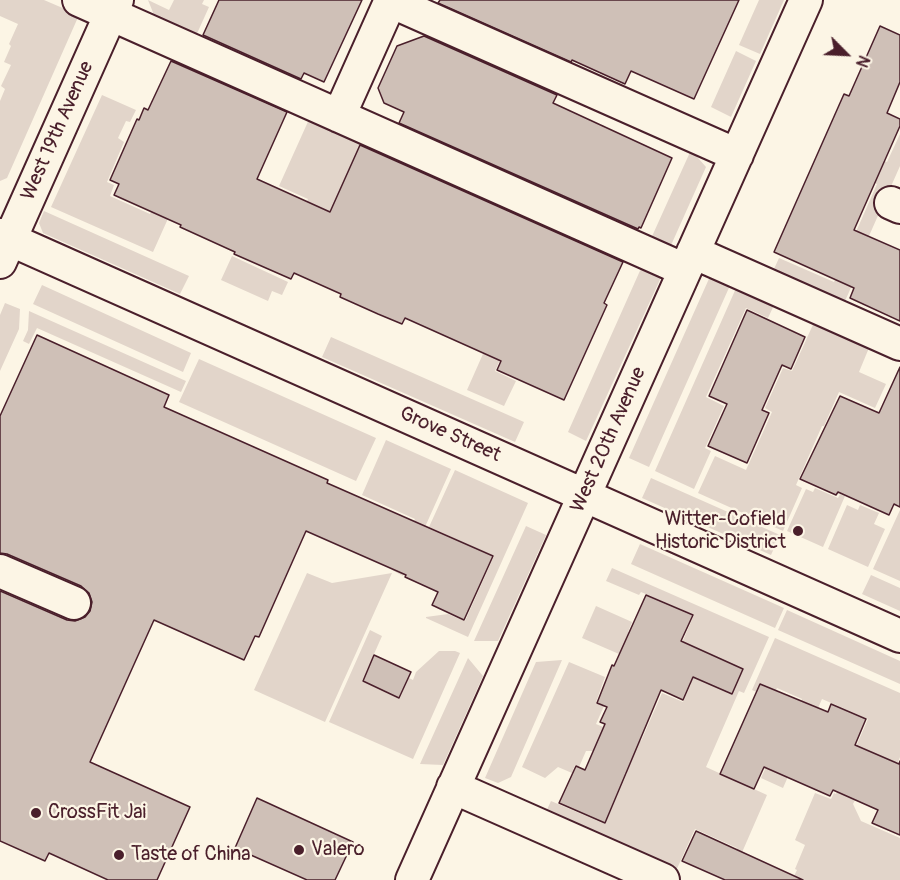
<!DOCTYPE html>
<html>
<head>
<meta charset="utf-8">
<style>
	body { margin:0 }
	#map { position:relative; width:900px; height:880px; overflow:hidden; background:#fcf5e5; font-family:Pangolin,sans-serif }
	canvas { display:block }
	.north { position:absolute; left:816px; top:24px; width:60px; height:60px; -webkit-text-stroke:4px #fcf5e5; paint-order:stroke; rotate:114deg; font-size:16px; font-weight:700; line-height:24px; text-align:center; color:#4a1f2b }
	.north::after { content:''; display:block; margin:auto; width:21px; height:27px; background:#4a1f2b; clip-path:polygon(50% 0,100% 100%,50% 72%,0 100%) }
</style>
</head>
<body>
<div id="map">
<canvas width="900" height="880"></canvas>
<div class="north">N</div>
</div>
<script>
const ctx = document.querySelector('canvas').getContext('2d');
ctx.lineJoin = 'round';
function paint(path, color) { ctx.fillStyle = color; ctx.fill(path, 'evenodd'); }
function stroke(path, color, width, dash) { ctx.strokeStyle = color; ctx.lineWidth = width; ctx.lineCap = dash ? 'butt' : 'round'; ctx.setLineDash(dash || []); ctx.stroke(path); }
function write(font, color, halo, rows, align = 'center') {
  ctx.font = font + ' Pangolin,sans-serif'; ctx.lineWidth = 4.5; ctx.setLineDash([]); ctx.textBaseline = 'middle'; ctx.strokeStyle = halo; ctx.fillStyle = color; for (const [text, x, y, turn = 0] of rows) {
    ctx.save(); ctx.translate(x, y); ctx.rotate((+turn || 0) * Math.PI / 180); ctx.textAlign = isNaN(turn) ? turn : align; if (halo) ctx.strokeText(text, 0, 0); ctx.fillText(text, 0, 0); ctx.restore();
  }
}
paint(new Path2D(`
	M0,0H44L79,15L7,178L0,181V101L5,89L1,86L11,65L4,62L11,46L9,44L18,24L0,16Z
	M148,0L169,10L174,0H204L202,4L209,7L195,38L156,20Z
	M759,0H784L760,54L739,45Z
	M736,51L756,61L731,117L711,107Z
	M102,95L136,110L130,122L126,121L118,138L124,142L107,182L114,185L110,196L150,214L155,203L206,134L153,252L51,207Z
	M311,115L364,139L326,223L302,212L308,199L279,186Z
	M900,134V166L857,263L861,265L845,301L774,269L779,258L834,282L877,184L818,157L851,146L887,162Z
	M691,150L706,167L668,252L649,243Z
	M44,211L189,276L180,294L43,233L39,223Z
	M232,256L288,282L282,295L272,291L268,301L221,280Z
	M643,264L663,273L586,441L568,432Z
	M540,270L495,371L516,381L504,406L467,390L502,311Z
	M712,272L732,281L649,467L629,458Z
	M42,285L191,353L183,372L33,304Z
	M737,286L775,303L768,318L746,308L706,397L724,406L705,448L711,451L694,489L655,471Z
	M5,303L20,309L19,329L0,371V315Z
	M29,311L186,381L181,392L37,328L29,344L23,341L28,330Z
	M816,318L871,343L859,372L886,384L875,408L839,392L824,426H822L796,485L802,488L783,531L698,493L715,456L746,470L772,412L765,408L783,368L792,371Z
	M331,337L524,422L515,442L322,357Z
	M199,359L376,438L356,481L179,402Z
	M386,440L451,469L403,576L392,570L415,519L362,495Z
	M455,470L528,503L468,637L426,618V617L448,614L465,621L494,556L429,527Z
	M651,478L780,535L771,555L642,498Z
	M815,488L838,498L840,494L845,496L823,547L787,531L806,489L813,492Z
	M847,505L858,510L860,505L879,513L874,524L885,529L868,567L828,549Z
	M900,510V581L873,569Z
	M526,526L546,535L498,641H474Z
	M640,544L784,608L775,628L631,564Z
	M612,568L769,637L744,693L739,691L706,767L767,795L730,880H723L737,848L695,829L675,873L544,816L551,801L605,824L627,773L602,751H586L579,767L575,765L572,773L558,767L545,778L522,767L569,662L605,677L596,702L604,706L596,724L637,741L638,740L641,741L662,693L683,702L691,684L677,677L671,668L694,615L641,592L639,595L606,581Z
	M307,573L332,583L392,573L325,722L254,690Z
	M871,575L900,588V611L862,594Z
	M596,606L632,622L628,632L636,635L663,673L582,638Z
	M787,610L900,661V684L778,630Z
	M370,630L382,636L362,681L400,698L409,678L413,680L416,672L439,651H455L460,653L413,759L329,722Z
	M775,638L900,693V757L898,762H896L887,781L838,788L868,719L822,699L783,788L761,778L777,743L782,745L802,699L777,688L772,699L752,690Z
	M468,658L483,676L443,765L420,764Z
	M562,660L511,777L498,783L485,778L536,662Z
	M838,790L856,798L853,804L861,821L900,838V880H804L794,876L797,870L795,869L805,845L795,840L815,793L831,799L834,793L836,794Z`), '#e2d5ca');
const building = new Path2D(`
	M219,0H362L324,82L304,73L301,79L203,35Z
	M440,0H739L694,99L631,71L625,84L572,60L571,62L438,3Z
	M880,26L900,35V82L887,113L900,119V126L854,230L900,250V321L850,298L854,288L774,252L844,94L849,96Z
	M424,36L557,95L553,103L672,158L641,228L639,227L638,229L399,123L404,112L384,103L378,88L397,46Z
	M171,61L287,112L257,179L330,212L360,145L623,262L604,303L607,305L564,400L497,370L501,361L405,318L402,324L378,314L340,297L341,294L294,273L291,279L234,254L235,252L180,227L181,225L114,195L119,184L110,180L137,119L139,120L144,108L148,110Z
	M747,310L805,337L791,369L782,365L762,410L769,413L747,463L708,446L727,404L709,396Z
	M37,335L169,395L164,407L328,480L327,483L493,556L464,620L432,605L438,592L405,577L406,575L306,531L259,637L255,636L244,660L154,620L90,762L190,807L157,880H108L49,853L45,861L0,841V591L67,620L75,621L85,617L90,611L92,602L89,593L81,586L7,554L0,553V416Z
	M900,367V507L894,504L889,515L838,492L836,495L800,479L840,396L879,413Z
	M646,595L693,615L681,641L743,669L732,694L693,677L683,700L661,690L605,823L559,803L576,766L585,770L605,724L600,722L607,707L597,703L612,665L614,666Z
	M374,655L411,672L399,698L363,681Z
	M760,684L828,712L831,704L866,719L855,745L899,764L900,761V835L872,823L878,810L833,790L830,796L764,767L754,789L720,774Z
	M257,798L353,842L335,880H307L235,848Z
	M696,831L803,880H725L682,861Z`);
paint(building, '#cfc0b7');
stroke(building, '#4a1f2b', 1.5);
const minor = new Path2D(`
	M79,0L685,270
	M390,1L737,155
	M339,116L391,0
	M891,203L900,207
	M0,235L900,636
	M693,252L900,344
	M0,262L117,0
	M0,571L74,603
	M453,787L663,880
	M412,880L806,0`);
stroke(minor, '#4a1f2b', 36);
stroke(minor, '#fcf5e5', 32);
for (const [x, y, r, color] of [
	[798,531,6,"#4a1f2b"],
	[36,813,6,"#4a1f2b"],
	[299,850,6,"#4a1f2b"],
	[119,855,6,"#4a1f2b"]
]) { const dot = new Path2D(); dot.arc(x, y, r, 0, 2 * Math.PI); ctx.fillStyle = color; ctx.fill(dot); stroke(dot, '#fcf5e5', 2); }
write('20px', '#4a1f2b', '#fcf5e5', [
	["West 19th Avenue",58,131,-66],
	["Grove Street",450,435,24],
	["West 20th Avenue",609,440,-66]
]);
write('20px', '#4a1f2b', '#fcf5e5', [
	["Witter-Cofield",786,520,"right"],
	["Historic District",786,543,"right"],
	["CrossFit Jai",48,813],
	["Valero",311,850],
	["Taste of China",131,855]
], 'left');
</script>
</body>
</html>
